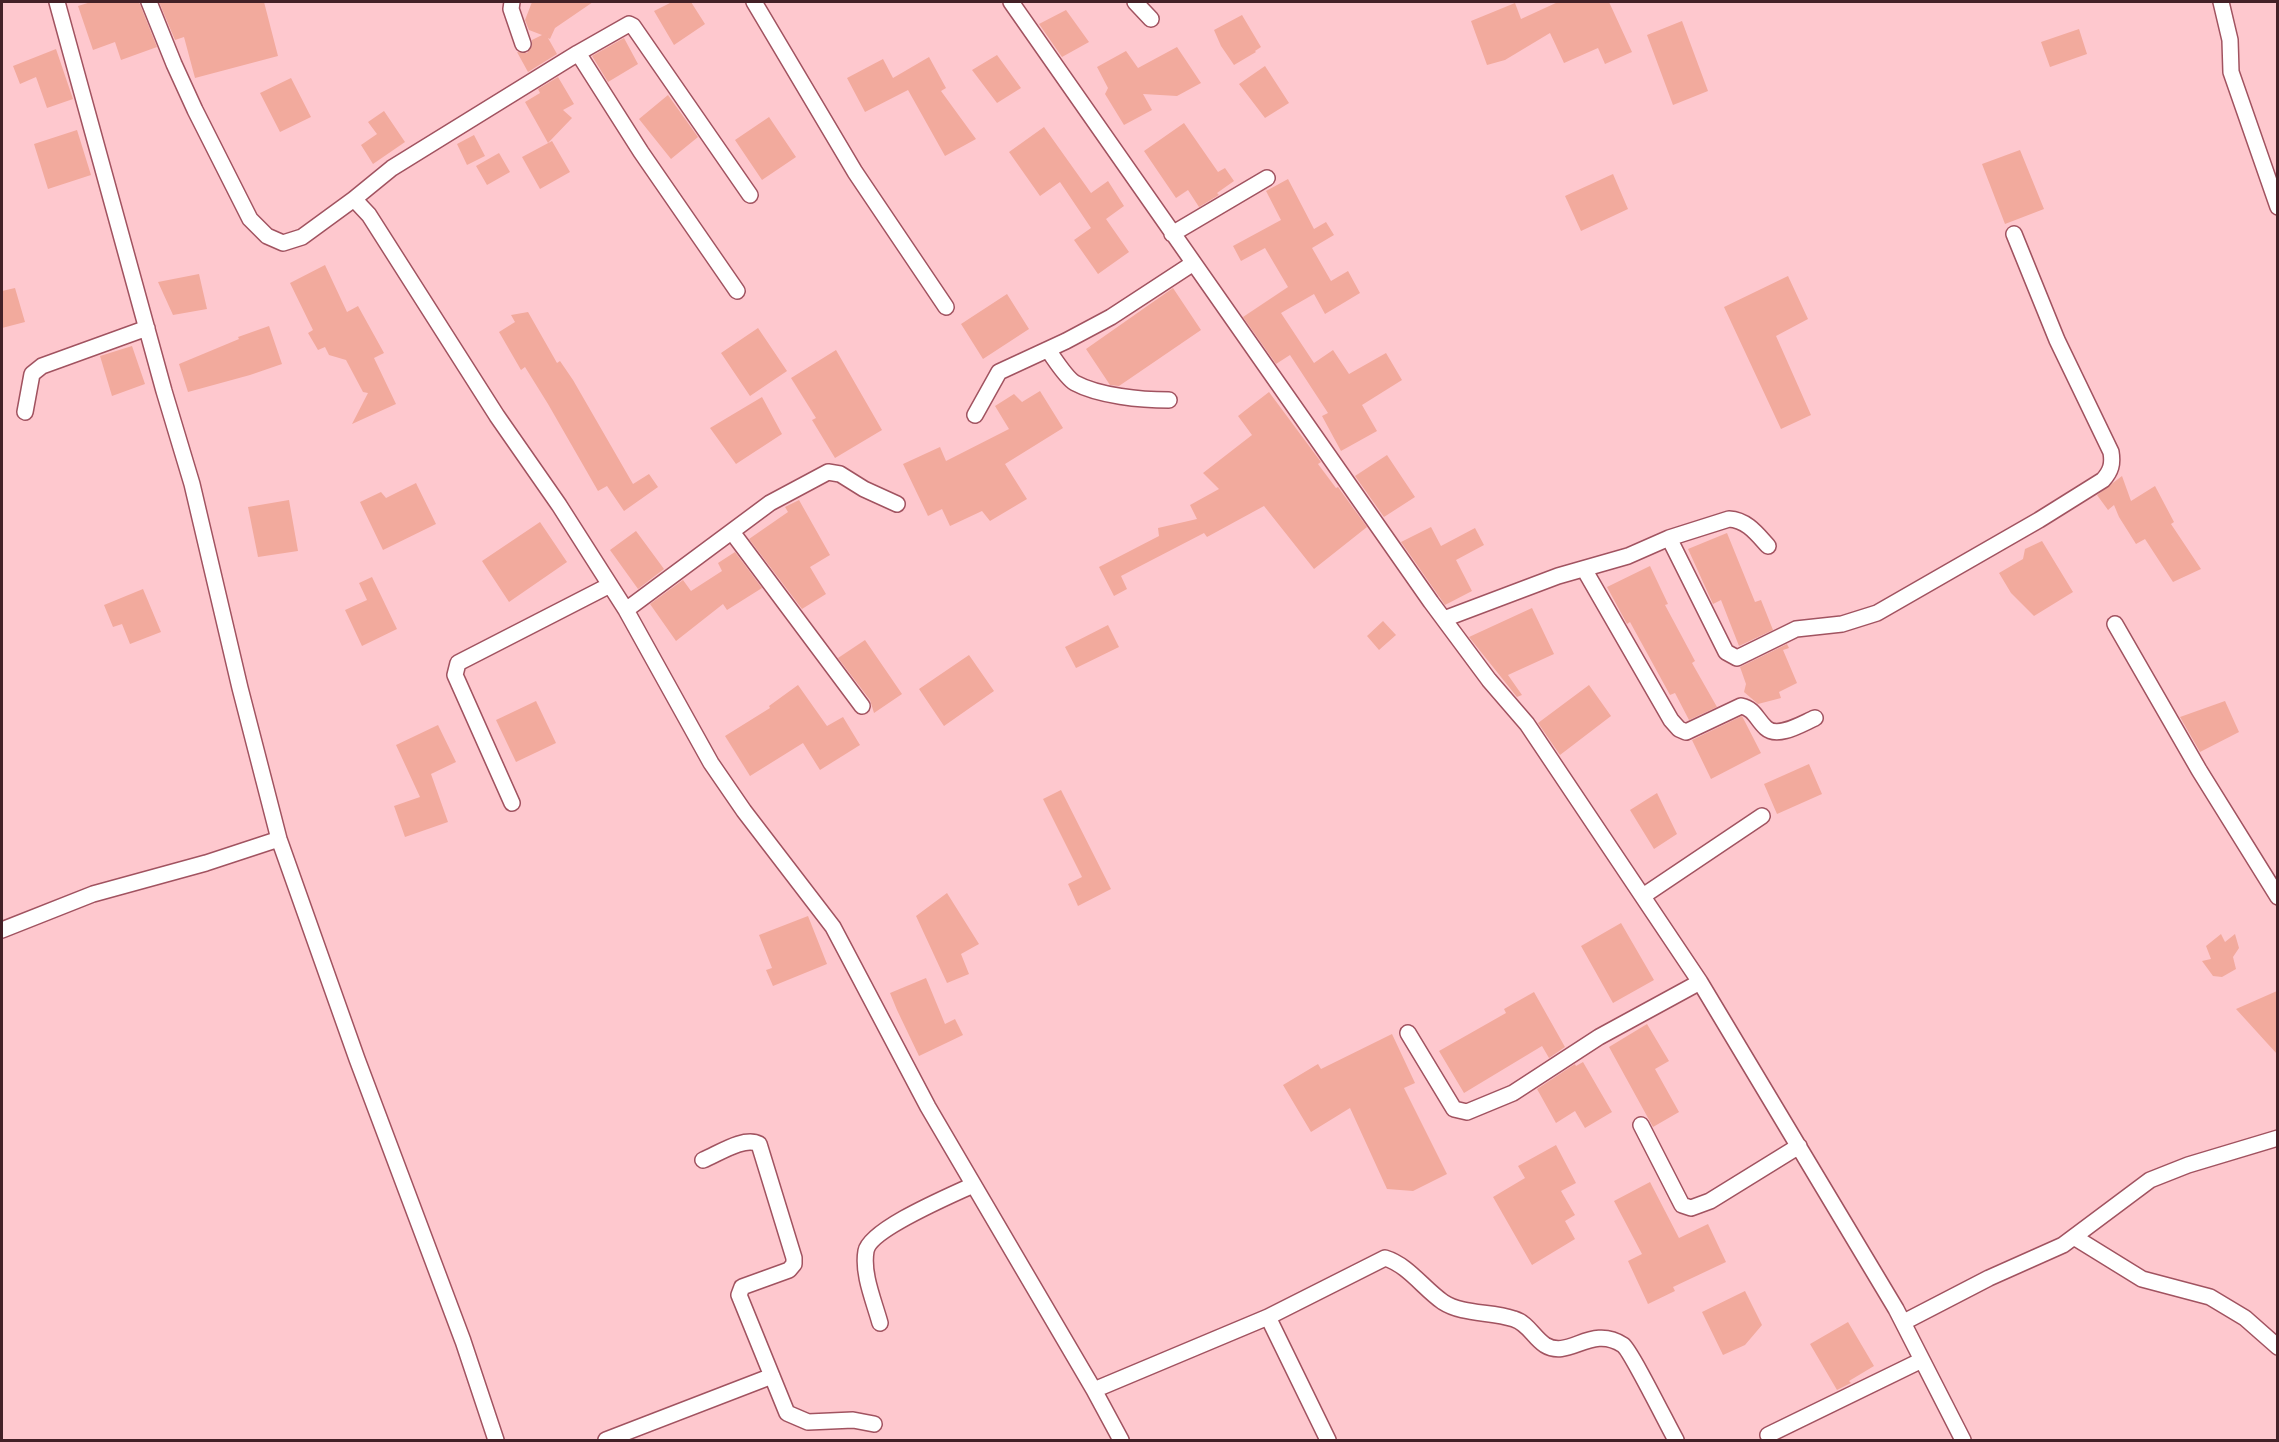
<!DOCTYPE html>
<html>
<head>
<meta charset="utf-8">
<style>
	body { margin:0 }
	#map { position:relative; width:2279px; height:1442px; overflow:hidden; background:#fec8ce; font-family:"Public Sans",sans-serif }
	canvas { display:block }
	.frame { position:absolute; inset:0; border:3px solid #432127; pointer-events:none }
</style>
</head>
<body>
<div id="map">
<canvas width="2279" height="1442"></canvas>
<div class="frame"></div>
</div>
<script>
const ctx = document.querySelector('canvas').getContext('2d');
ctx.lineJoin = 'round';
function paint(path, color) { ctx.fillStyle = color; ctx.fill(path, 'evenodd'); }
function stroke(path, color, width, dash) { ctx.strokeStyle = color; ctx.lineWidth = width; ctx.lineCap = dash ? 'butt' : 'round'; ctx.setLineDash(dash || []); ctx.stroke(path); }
paint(new Path2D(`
	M91,2H139L157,47L121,60L115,42L93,50L78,6Z
	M159,2H264L278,56L195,78L184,37L175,40Z
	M532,2H593L555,28L550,39L548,38L557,54L528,72L517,52L527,53L532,46V40L542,35L529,30L525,20Z
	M672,2H691L705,24L674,45L654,11Z
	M1558,2H1609L1632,52L1605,64L1598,48L1564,63L1550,33L1505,60L1487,65L1471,21L1515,3L1521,19Z
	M1066,10L1089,42L1062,57L1039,24Z
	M1242,15L1261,47L1255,51L1256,52L1234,65L1221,46L1214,30Z
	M1682,21L1708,91L1673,105L1647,35Z
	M2079,29L2087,54L2050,67L2041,42Z
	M624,38L638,64L608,82L592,56Z
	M1177,47L1201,83L1177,96L1143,94L1152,110L1124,125L1105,94L1108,88L1097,67L1126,51L1138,68Z
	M56,49L73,99L47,108L36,77L20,84L13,66Z
	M997,55L1021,88L997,103L972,70Z
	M929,57L946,88L941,91L976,139L945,156L908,90L865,112L847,78L883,59L893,78Z
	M1265,66L1289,103L1265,118L1239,84Z
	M558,77L574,104L563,110L572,118L548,143L525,102L540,93L538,89Z
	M291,78L311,117L280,132L260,93Z
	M668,95L698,137L671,159L639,119Z
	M384,111L405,142L373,164L361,145L377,134L368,122Z
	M769,117L796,157L762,180L735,140Z
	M1184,123L1218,172L1225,168L1234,181L1217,193L1219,195L1199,207L1188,190L1176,198L1144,151Z
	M1044,127L1091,193L1108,181L1124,206L1106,219L1129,252L1098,274L1074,240L1091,228L1060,182L1040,196L1009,152Z
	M77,130L91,175L48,189L34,144Z
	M474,135L485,156L467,165L457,144Z
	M552,141L570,172L540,189L522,157Z
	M2020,150L2044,209L2005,224L1982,164Z
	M499,153L510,172L487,185L476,166Z
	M1613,174L1628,209L1581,231L1565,196Z
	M1288,179L1314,229L1326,222L1334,235L1312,248L1331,281L1348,271L1360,293L1325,314L1314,294L1281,313L1314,363L1333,350L1349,374L1386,353L1402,380L1362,405L1377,431L1341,451L1322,416L1328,413L1290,355L1276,364L1243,317L1288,287L1265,248L1241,261L1233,246L1281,220L1266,191Z
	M325,265L347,312L358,306L384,353L374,358L396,404L352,424L368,393L363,392L346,360L329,355L325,347L318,350L308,333L313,330L290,283Z
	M199,274L207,309L173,315L158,282Z
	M1788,276L1808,319L1776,336L1811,415L1781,429L1724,307Z
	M15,288L25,322L2,328V291Z
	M1173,288L1201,330L1119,386L1110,385L1086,349Z
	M1007,294L1029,329L983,359L961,324Z
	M528,312L557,363L560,361L573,380L633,484L649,474L658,487L624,511L607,486L598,491L548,404L525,367L521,370L499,332L515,322L511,315Z
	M269,326L282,364L250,375L188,392L179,364L239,339L238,337Z
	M758,328L787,371L750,396L721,353Z
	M132,346L145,384L112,396L100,356Z
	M836,350L882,430L835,458L812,420L816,418L791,378Z
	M1040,391L1063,428L1005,464L1027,499L990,521L982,511L950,526L942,509L928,516L903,464L940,447L946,461L1009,429L995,406L1014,394L1022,402Z
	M1269,392L1321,462L1318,464L1336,488L1338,487L1367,527L1314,569L1264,506L1207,537L1204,533L1121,576L1127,589L1114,596L1099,567L1159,536L1158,528L1197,519L1190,505L1219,489L1203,473L1252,435L1238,416Z
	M762,397L782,434L736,464L710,428Z
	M1387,455L1415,497L1384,517L1355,476Z
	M2122,476L2131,501L2155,486L2174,522L2171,524L2201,569L2173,582L2145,539L2136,544L2119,517L2114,505L2108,510L2097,495Z
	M416,483L436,524L383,550L360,502L381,492L386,498Z
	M289,500L298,551L258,557L248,507Z
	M799,500L830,555L810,567L826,594L802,609L749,539L788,512L785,507Z
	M540,522L567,562L509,602L482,561Z
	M1431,527L1441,546L1475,528L1484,545L1456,560L1472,591L1445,605L1401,542Z
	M636,531L664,569L638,589L610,550Z
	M1727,533L1755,602L1761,600L1773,630L1739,646L1721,600L1713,604L1688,549Z
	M2042,541L2073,592L2034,616L2011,593L1999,573L2023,559L2025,549Z
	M735,552L762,588L727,610L723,604L676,641L650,604L683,580L691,591L722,571L718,563Z
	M1650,566L1668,604L1665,605L1695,661L1692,663L1717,707L1689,720L1675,693L1670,695L1630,622L1627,624L1607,587Z
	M372,577L397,629L362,646L345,610L367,600L359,583Z
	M143,589L161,632L130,644L122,624L113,627L104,605Z
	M1532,608L1554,654L1508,675L1522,695L1517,697L1469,637Z
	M1383,621L1396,635L1379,650L1367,636Z
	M1108,625L1119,647L1076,668L1065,647Z
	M865,640L902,694L874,713L870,700L838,658Z
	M1787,644L1789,648L1783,650L1797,683L1779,692L1781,698L1758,704L1744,692L1746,684L1740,667Z
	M969,655L994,691L944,726L919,689Z
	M798,685L827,726L843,717L860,745L820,770L803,743L750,776L725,736L770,708L769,706Z
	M1589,685L1611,716L1560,755L1538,723Z
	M536,701L556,743L516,762L496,720Z
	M2225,701L2239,732L2200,752L2180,717Z
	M1742,716L1761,753L1711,779L1692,740Z
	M438,725L456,762L431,774L448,822L405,837L394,806L420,797L396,745Z
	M1809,764L1822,794L1777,814L1764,784Z
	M1061,790L1111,889L1078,906L1068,884L1082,877L1043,799Z
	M1657,793L1677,834L1654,849L1630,810Z
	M947,893L979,944L961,954L969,974L947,983L916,916Z
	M808,916L827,964L773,986L766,970L772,968L759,935Z
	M1621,923L1654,980L1613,1003L1581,946Z
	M2221,934L2225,942L2235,934L2239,948L2233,957L2236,969L2222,977L2213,976L2202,961L2211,959L2206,946Z
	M926,978L945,1024L955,1019L963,1035L919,1056L897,1010L890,993Z
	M2277,991V1054L2236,1009Z
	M1534,992L1565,1047L1549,1058L1542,1046L1464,1093L1439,1051L1506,1013L1504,1009Z
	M1647,1024L1669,1061L1655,1069L1679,1112L1653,1127L1609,1047Z
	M1392,1034L1415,1083L1404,1088L1447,1174L1413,1191L1387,1189L1350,1108L1311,1132L1283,1085L1318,1064L1321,1069Z
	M1583,1062L1612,1112L1585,1128L1575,1111L1556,1123L1537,1089L1575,1064L1576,1066Z
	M1556,1145L1576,1183L1561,1191L1575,1215L1565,1221L1575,1239L1532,1265L1493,1197L1525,1178L1518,1166Z
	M1650,1182L1679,1238L1708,1224L1726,1262L1673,1287L1675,1291L1648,1304L1628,1261L1642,1254L1614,1201Z
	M1745,1291L1762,1325L1745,1345L1723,1355L1702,1312Z
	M1848,1322L1874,1366L1849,1381L1851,1383L1837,1390L1810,1344Z`), '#f2aa9d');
const street = new Path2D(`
	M57,2L164,391L192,484L240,688L279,839L357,1059L463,1341L496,1440
	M149,2L174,64L195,110L250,219L267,236L283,243L302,237L354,199L369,215L497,416L559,505L626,610L711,763L744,811L833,927L928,1107L1094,1390L1121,1440
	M512,2L511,9L523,44
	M754,2L855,172L946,307
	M1011,2L1431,602L1489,680L1527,724L1700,982L1896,1309L1963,1440
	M1135,2L1151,19
	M2221,2L2230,40L2231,72L2278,207
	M578,53L641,152L737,291
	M354,199L392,168L578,53L629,24L633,26L750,195
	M1172,234L1267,178
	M1048,350C1054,358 1066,378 1075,383C1099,396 1141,400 1169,400
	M25,412L32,374L42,366L147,328
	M975,415L999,372L1066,341L1111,317L1192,264
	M732,532L862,706
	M1669,538L1726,652L1737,658L1796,629L1842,624L1877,613L2039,520L2103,480C2111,471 2113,464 2111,452L2057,340L2014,234
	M1584,569L1671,720L1679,729L1686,732L1741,706C1755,709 1756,719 1766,728C1778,739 1803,723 1815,718
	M626,610L770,503L828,472L840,474L864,489L897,504
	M1444,619L1558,576L1628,556L1669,538L1729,519C1747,520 1757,534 1768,546
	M2115,624L2199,770L2278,897
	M512,803L455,675L458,663L610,585
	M1643,896L1762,816
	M2,930L93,894L206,863L279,839
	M1408,1033L1454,1109L1467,1112L1513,1093L1599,1037L1700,982
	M1641,1125L1682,1205L1691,1208L1710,1201L1799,1146
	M703,1160C718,1154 744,1136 759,1144L794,1258V1264L789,1270L742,1287L739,1295L787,1413L808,1422L853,1420L874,1424
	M2074,1237L2142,1279L2210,1297L2245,1318L2278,1347
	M1268,1317L1328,1440
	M1904,1322L1989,1278L2063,1245L2150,1180L2188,1165L2278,1138
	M880,1323C874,1301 862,1274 866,1251C870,1229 952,1195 973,1185
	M1094,1390L1268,1317L1385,1258C1408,1265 1423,1288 1443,1302C1463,1315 1491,1311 1514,1319C1528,1323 1533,1337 1545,1345C1569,1360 1591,1324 1623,1345C1631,1351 1668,1426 1676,1440
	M1768,1435L1922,1360
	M606,1440L772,1376`);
stroke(street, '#a15360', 18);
stroke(street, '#fff', 15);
</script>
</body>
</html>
